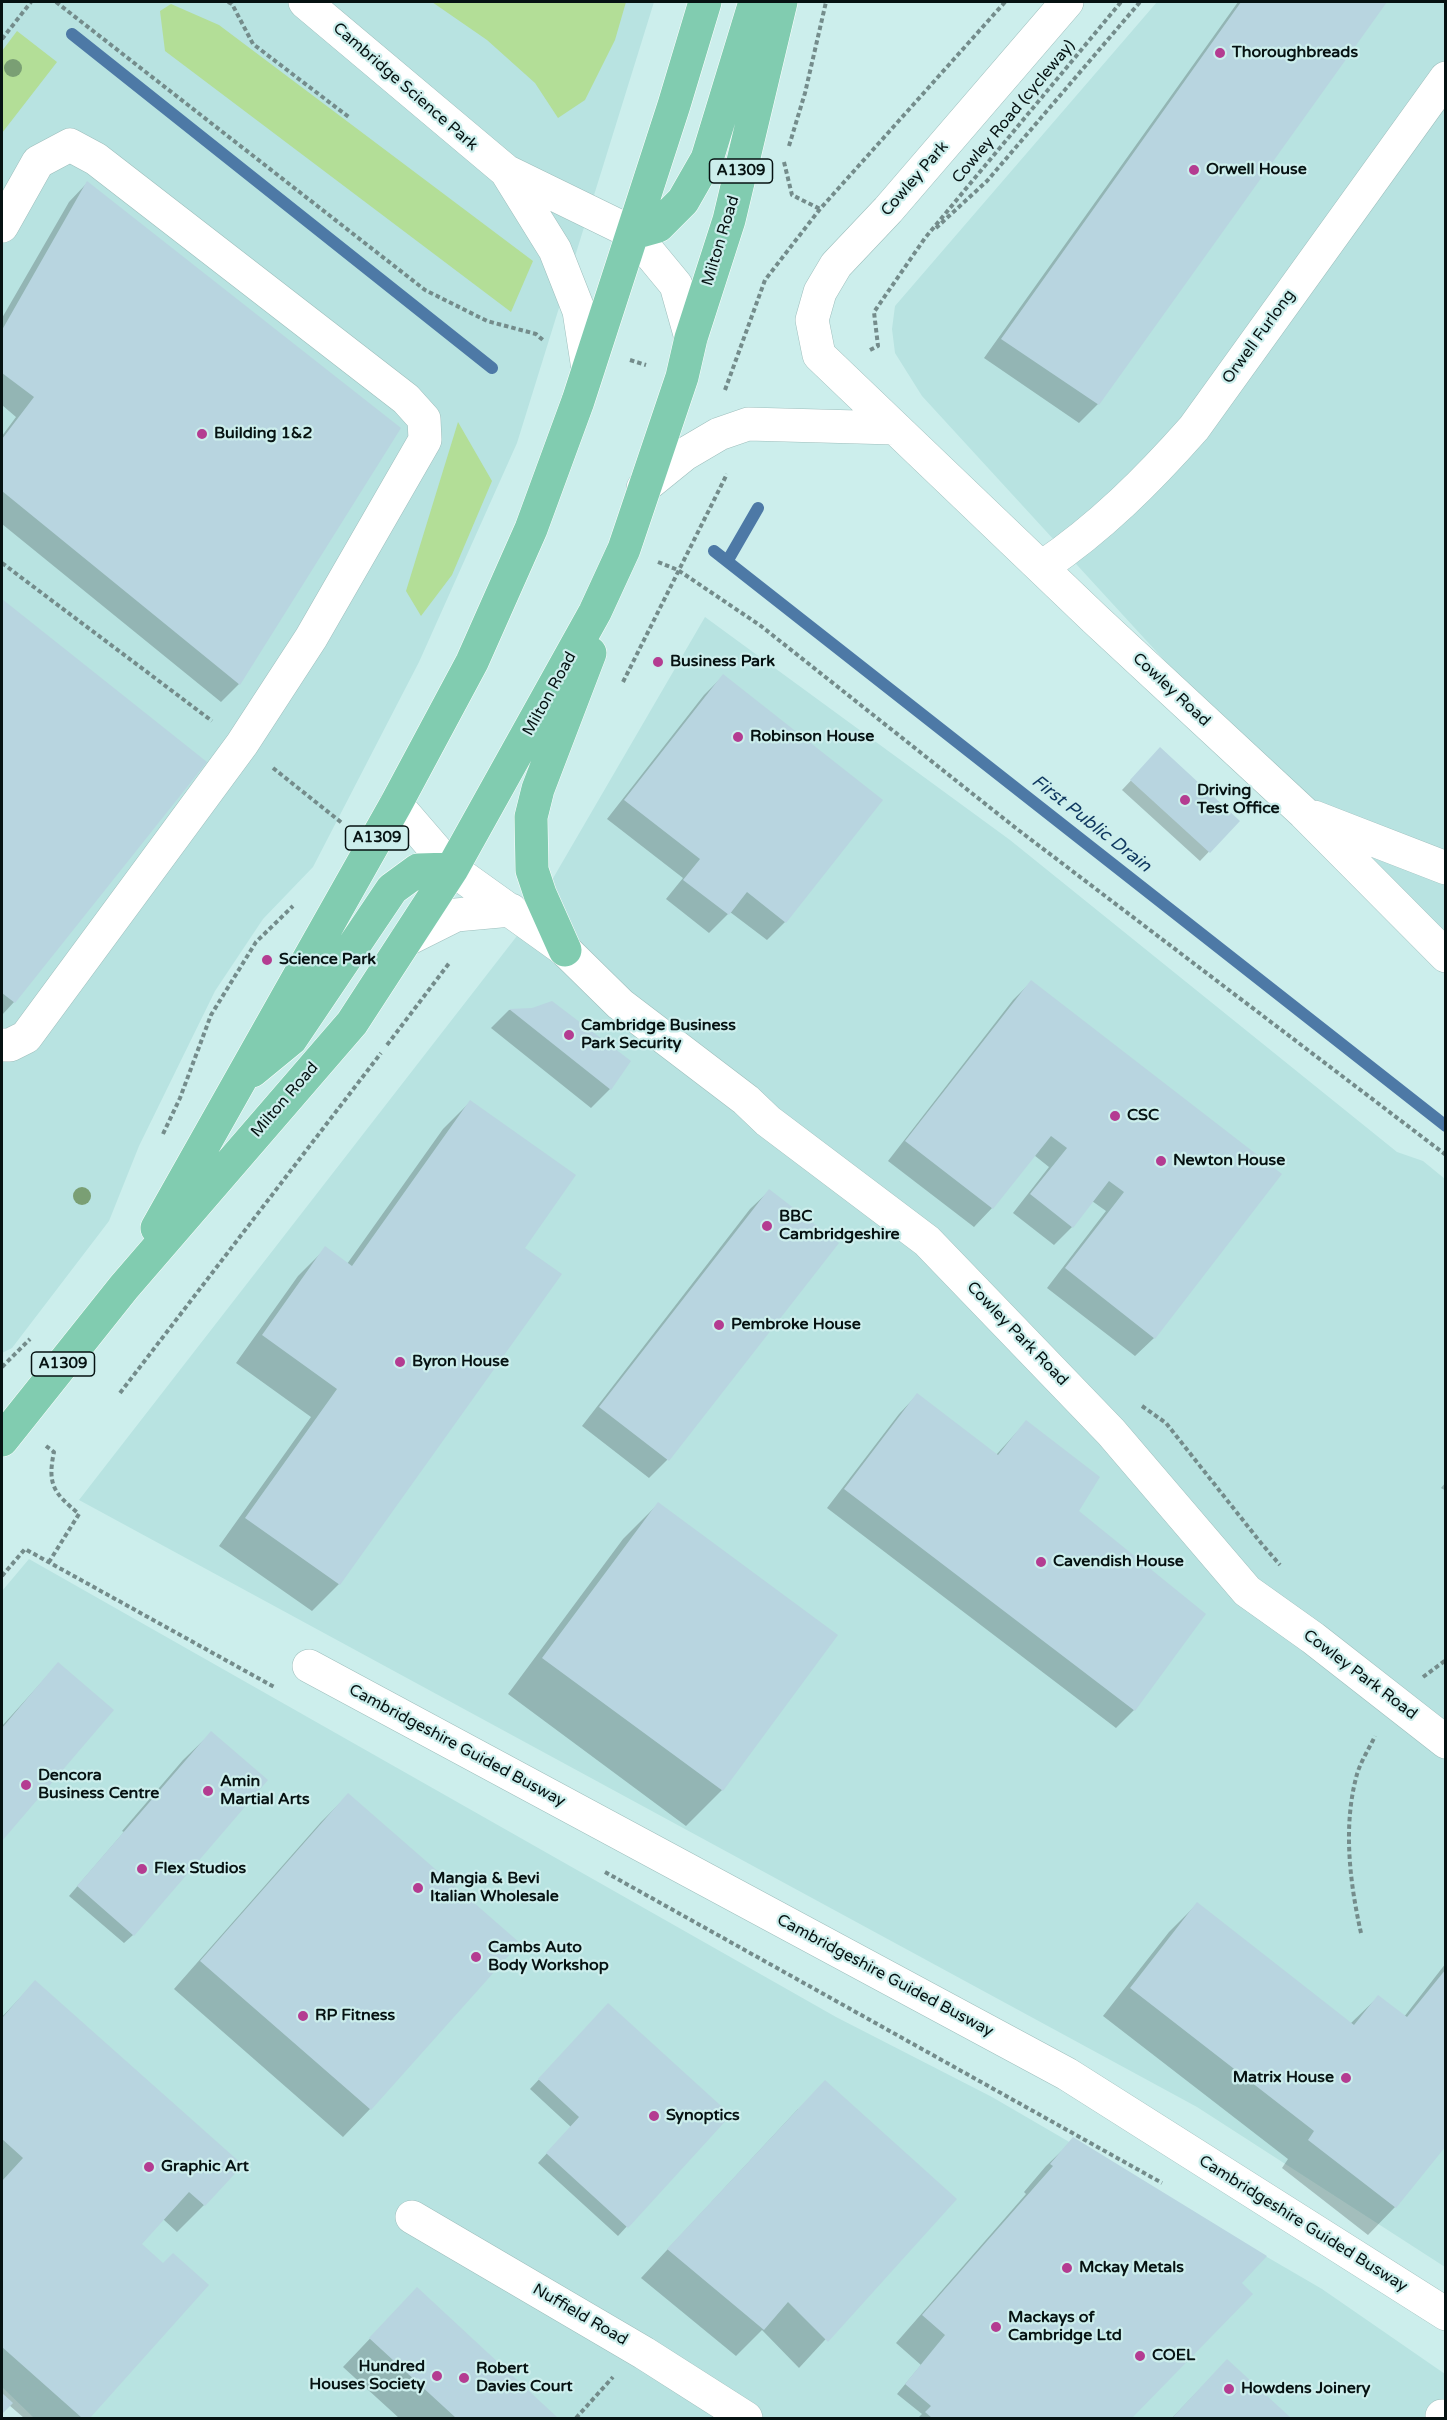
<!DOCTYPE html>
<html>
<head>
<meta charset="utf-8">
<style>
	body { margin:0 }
	#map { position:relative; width:1447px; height:2420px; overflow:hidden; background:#cceeec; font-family:"Varela Round",sans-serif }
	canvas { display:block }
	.frame { position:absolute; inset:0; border:3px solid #061212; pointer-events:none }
</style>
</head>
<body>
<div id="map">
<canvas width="1447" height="2420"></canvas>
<div class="frame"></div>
</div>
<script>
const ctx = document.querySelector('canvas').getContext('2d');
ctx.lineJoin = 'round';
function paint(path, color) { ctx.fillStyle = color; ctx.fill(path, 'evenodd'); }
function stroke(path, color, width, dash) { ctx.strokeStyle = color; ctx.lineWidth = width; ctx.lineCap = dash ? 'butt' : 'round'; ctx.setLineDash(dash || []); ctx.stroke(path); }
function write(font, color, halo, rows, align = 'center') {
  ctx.font = font + ' "Varela Round",sans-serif'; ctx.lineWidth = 4.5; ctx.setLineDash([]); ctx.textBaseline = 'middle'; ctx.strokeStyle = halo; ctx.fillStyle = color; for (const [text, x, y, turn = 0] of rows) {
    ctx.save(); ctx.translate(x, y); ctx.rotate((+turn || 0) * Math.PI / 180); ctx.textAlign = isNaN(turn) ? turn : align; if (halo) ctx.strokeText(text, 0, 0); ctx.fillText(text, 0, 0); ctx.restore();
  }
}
paint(new Path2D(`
	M2,2H654L517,443L419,662L313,867L263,919L215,991L139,1146L109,1221L12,1348L2,1353Z
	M1157,2H1445V937L1166,662L922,396L895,353L892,329L895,306Z
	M705,617L1010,840L1397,1152L1423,1161L1445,1179V2267L1197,2107L79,1500L527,923Z
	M29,1559L836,2017L992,2097L1322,2289L1445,2374L1446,2418H34L2,2387V1591Z`), '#b8e3e1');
paint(new Path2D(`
	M432,2H626L615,40L585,100L558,118L535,83L487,40Z
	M171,4L219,25L533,261L511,312L165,51L160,11Z
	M17,31L57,62L2,133V51Z
	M458,422L492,481L452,575L421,616L406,591Z`), '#b3de97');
paint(new Path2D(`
	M1238,2H1385L1098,404L1079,423L984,358Z
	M87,183L239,684L221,702L2,524V436L16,417L2,405V318L69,202Z
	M2,601L205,762L14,1002L2,1015Z
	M723,676L785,922L767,940L730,912L709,933L666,899L683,878L607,819L704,695Z
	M1152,758L1238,821L1200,861L1122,790Z
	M1031,982L1280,1174L1154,1338L1135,1356L1047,1288L1106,1211L1092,1201L1072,1227L1054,1245L1013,1213L1049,1167L1034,1155L992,1208L974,1227L888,1161L1013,1000Z
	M509,1010H532L629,1061L610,1089L591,1108L491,1028Z
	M470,1102L523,1248L339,1584L312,1611L219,1546L311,1417L236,1363L298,1276L326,1248L347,1264L443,1129Z
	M769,1191L667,1460L649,1478L582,1426L750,1209Z
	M917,1395L996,1455L1026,1422L1077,1511L1134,1710L1116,1728L827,1508L899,1414Z
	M1446,1482V1491L1441,1488Z
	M658,1504L836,1635L722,1790L686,1826L508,1694L623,1539Z
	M58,1664L112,1710L2,1839V1726Z
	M211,1733L133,1935L124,1943L69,1896L124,1832L122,1831L183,1760Z
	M348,1795L518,1943L370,2109L343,2137L174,1989L321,1822Z
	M1197,1904L1350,2024L1378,1997L1404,2017L1446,1963V2143L1395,2207L1368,2235L1282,2168L1288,2159L1103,2016L1169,1932Z
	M35,1982L204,2205L177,2232L163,2219L140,2245L163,2265L207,2285L88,2418H24L9,2405L2,2412V2017Z
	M600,2014L729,2115L618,2236L538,2163L571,2127L530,2089Z
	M798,2109L955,2199L799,2368L762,2330L736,2356L641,2278Z
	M1074,2139L1251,2294L1130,2418H918L922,2414L897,2394L921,2365L896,2343L1026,2194L1024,2192L1046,2166Z
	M417,2289L556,2418H399L343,2367Z
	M1227,2361L1289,2418H1172Z`), '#0003');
stroke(new Path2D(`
	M72,34L492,368
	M714,551L1446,1126
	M728,560L758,508`), '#4d79a6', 12);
paint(new Path2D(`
	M1241,2H1387L1099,405L1001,339Z
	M87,181L401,428L240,685L2,491V439L34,397L2,373V330Z
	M2,599L207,762L15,1003L2,993Z
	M723,674L883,800L786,923L747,892L729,915L683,880L700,859L624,800Z
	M1160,747L1240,821L1210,853L1130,780Z
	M1031,980L1282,1174L1155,1339L1065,1268L1124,1192L1109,1181L1073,1228L1030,1194L1067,1148L1051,1136L993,1209L905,1141Z
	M552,1001L631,1061L611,1090L509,1009L532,1008Z
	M470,1100L576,1175L525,1248L562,1274L340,1585L245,1518L337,1389L262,1335L325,1246L352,1266Z
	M769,1189L839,1243L669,1461L599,1407Z
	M917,1393L998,1455L1026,1420L1100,1477L1079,1511L1206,1614L1135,1711L844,1489Z
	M658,1502L838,1635L723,1791L542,1658Z
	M58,1662L114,1710L2,1841V1728Z
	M211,1731L268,1780L134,1936L77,1886Z
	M348,1793L520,1943L371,2110L200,1961Z
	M1197,1902L1354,2025L1378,1995L1407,2017L1446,1969V2146L1396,2208L1308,2140L1314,2131L1130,1988Z
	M35,1980L243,2165L205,2206L189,2192L142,2244L163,2263L173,2253L209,2285L90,2418H82L2,2347V2181L23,2158L2,2139V2018Z
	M608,2003L731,2115L628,2228L546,2153L579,2117L538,2079Z
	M825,2080L957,2199L828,2342L788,2302L764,2330L667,2249Z
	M1073,2137L1267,2256L1242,2283L1253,2294L1132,2418H932L925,2412L931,2406L905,2384L945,2335L922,2315L1053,2166L1050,2164Z
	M417,2287L558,2418H456L369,2338Z
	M1227,2359L1291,2418H1172Z
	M2,2393L13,2403L2,2414Z`), '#b8d5e0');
const minor = new Path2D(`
	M305,2L506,171L633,233L676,285L691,338
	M1067,2L888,210L836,265L820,292L812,320L819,355L1095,619L1304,813L1446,956
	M506,171L555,250L579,311L588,369
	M2,226L38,162L70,145L96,159L406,399L424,419L425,440L311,638L242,744L26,1037L10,1045H2
	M643,488L685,454L719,434L748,424L894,428
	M1042,567C1100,528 1148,480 1194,428L1446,78
	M396,804L452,869L565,950L620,1004L746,1100L768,1121L927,1241L1111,1432L1247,1591L1313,1638L1446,1742
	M1314,817L1446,868
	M406,940L456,915L511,910
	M309,1666L1067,2074L1446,2314
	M412,2217L644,2353L746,2418
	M1442,2416L1446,2418`);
const major = new Path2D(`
	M633,233L658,226L683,201L707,159L755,2
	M565,950L540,894L532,870L531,817L538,789L590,653
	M252,1071L291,1039L392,889L418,870L452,869
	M157,1228L396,804L472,662L531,529L578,401L674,105L705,2
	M2,1440L124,1287L352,1023L452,869L595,612L624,549L682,377L691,338L729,220L781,2`);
stroke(minor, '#9dbebc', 34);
stroke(major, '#fff', 34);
stroke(new Path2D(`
	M56,2L425,290L487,321L536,334L544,341
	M228,2L232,4L253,44L350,118
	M2,39L31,2
	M789,146L805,93L826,2
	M784,162L792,195L820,209
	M936,228L987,181L1140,2
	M870,350L878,346L874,312L925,238L1121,2
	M630,360L646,365
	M725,390L765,280L820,209L1005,2
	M658,562L678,570L761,626L1017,829L1446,1155
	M2,563L212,721
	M623,682L727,474
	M273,768L342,823
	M387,1045L450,962
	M163,1134L180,1098L211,1015L256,942L293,906
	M2,1367L30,1339
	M120,1393L381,1053
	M1142,1406L1166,1423L1261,1543L1280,1565
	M46,1446L54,1452C47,1485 54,1493 79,1514L49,1562
	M2,1576L25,1549L276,1688
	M1423,1677L1446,1660
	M605,1872L1162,2183
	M1361,1933C1350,1884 1343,1828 1356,1778C1359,1764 1369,1749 1375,1736
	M576,2418L613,2377`), '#748c8b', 4, [4.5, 3]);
stroke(minor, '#fff', 33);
stroke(major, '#81ccb0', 33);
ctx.fillStyle = '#7a9f74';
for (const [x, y] of [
	[13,68],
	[82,1196]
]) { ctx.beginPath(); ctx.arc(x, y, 9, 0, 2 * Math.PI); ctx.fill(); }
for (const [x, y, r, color] of [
	[1220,53,6,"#b43c91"],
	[1194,170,6,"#b43c91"],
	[202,434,6,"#b43c91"],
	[658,662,6,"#b43c91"],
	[738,737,6,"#b43c91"],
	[1185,800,6,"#b43c91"],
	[267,960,6,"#b43c91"],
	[569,1035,6,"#b43c91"],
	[1115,1116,6,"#b43c91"],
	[1161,1161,6,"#b43c91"],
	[767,1226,6,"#b43c91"],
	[719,1325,6,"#b43c91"],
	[400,1362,6,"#b43c91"],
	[1041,1562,6,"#b43c91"],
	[26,1785,6,"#b43c91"],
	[208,1791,6,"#b43c91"],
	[142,1869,6,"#b43c91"],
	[418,1888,6,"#b43c91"],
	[476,1957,6,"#b43c91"],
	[303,2016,6,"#b43c91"],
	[1346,2078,6,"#b43c91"],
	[654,2116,6,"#b43c91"],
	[149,2167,6,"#b43c91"],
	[1067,2268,6,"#b43c91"],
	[996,2327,6,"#b43c91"],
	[1140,2356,6,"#b43c91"],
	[437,2376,6,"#b43c91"],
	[464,2378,6,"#b43c91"],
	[1229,2389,6,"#b43c91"]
]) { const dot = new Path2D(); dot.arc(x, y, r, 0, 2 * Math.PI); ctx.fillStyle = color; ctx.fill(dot); stroke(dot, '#cceeec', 2); }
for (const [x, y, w] of [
	[741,171,63],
	[377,838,63],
	[63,1364,63]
]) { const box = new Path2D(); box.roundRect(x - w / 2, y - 12, w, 24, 4.5); ctx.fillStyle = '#cceeec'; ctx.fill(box); stroke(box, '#061212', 1.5); }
write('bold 15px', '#061212', null, [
	["A1309",741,171],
	["A1309",377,838],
	["A1309",63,1364]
]);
write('bold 16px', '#061212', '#cceeec', [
	["Thoroughbreads",1232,53],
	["Orwell House",1206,170],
	["Building 1&2",214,434],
	["Business Park",670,662],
	["Robinson House",750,737],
	["Driving",1197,791],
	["Test Office",1197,809],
	["Science Park",279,960],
	["Cambridge Business",581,1026],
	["Park Security",581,1044],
	["CSC",1127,1116],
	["Newton House",1173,1161],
	["BBC",779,1217],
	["Cambridgeshire",779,1235],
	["Pembroke House",731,1325],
	["Byron House",412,1362],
	["Cavendish House",1053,1562],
	["Dencora",38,1776],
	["Business Centre",38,1794],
	["Amin",220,1782],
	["Martial Arts",220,1800],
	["Flex Studios",154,1869],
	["Mangia & Bevi",430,1879],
	["Italian Wholesale",430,1897],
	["Cambs Auto",488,1948],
	["Body Workshop",488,1966],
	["RP Fitness",315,2016],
	["Matrix House",1334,2078,"right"],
	["Synoptics",666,2116],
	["Graphic Art",161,2167],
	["Mckay Metals",1079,2268],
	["Mackays of",1008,2318],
	["Cambridge Ltd",1008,2336],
	["COEL",1152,2356],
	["Hundred",425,2367,"right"],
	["Houses Society",425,2385,"right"],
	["Robert",476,2369],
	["Davies Court",476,2387],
	["Howdens Joinery",1241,2389]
], 'left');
write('16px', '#061212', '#cceeec', [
	["Cambridge Science Park",405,87,41],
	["Cowley Road (cycleway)",1014,112,-50],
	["Cowley Park",915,179,-49],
	["Milton Road",721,241,-73],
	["Orwell Furlong",1259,337,-54],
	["Cowley Road",1171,690,43],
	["Milton Road",550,694,-61],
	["Milton Road",285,1100,-49],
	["Cowley Park Road",1017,1334,46],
	["Cowley Park Road",1360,1675,37],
	["Cambridgeshire Guided Busway",457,1746,28],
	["Cambridgeshire Guided Busway",885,1976,28],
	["Cambridgeshire Guided Busway",1303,2224,32],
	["Nuffield Road",580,2315,30]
]);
write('italic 18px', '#0e375f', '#cceeec', [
	["First Public Drain",1091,824,38]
]);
</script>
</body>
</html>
